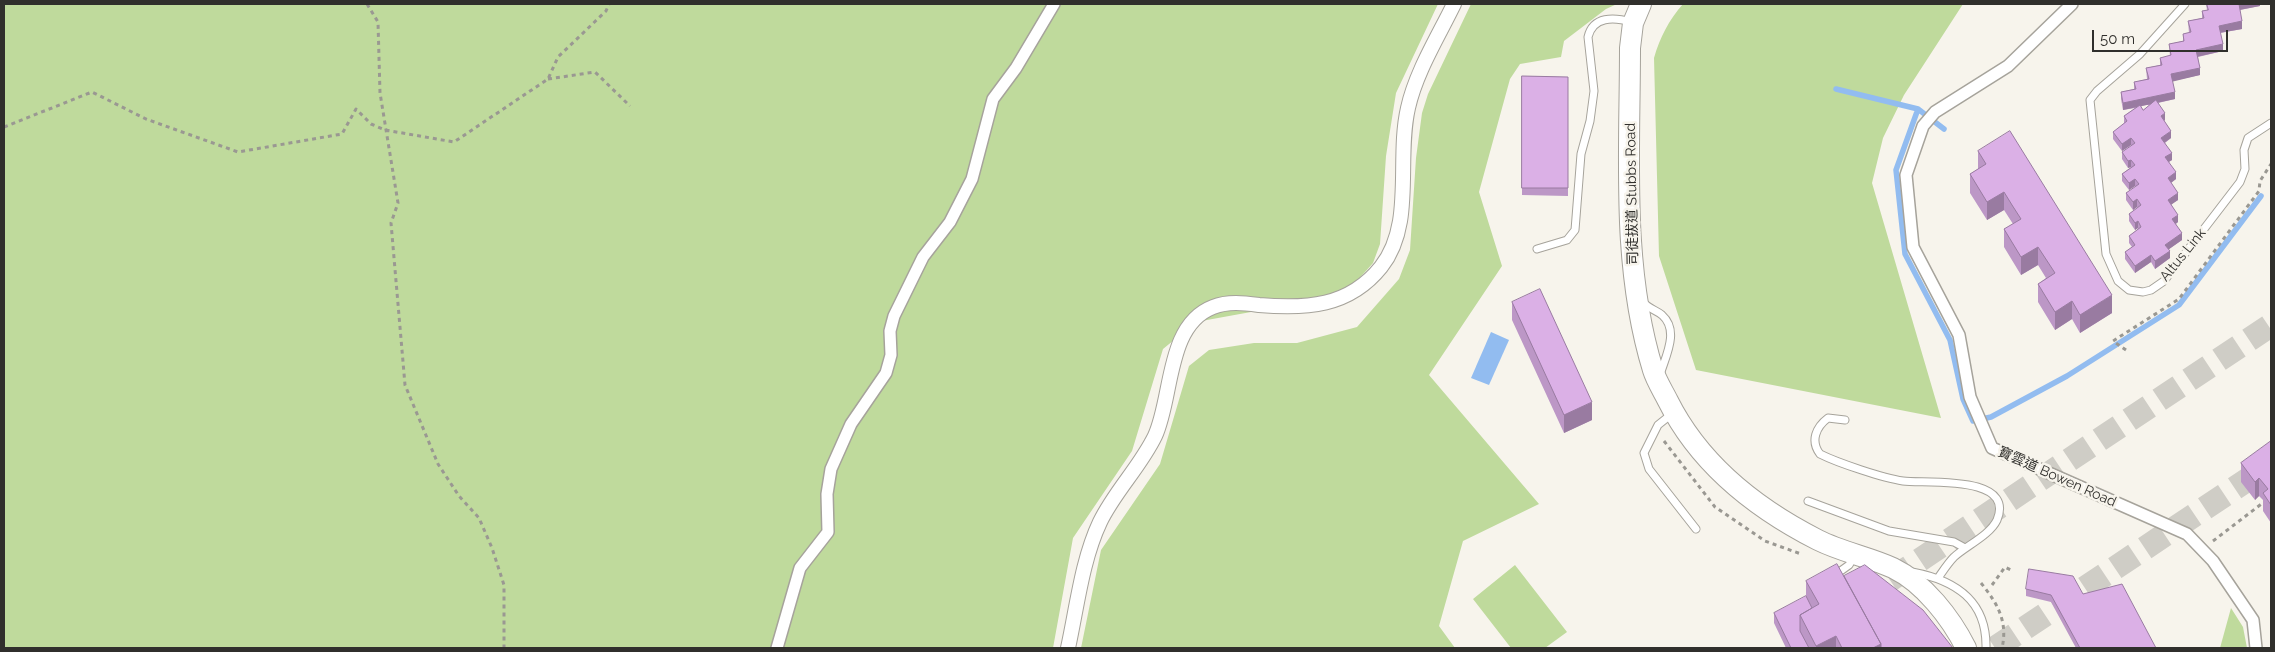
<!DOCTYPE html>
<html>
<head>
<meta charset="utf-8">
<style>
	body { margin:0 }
	#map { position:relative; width:2275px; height:652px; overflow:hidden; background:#f7f4ec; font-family:Raleway,sans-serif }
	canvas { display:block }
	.frame { position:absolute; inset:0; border:5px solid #302f2c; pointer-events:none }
	.scale { position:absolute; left:2092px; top:30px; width:136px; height:22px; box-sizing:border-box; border:2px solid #302f2c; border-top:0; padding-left:6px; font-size:15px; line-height:18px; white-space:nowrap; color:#302f2c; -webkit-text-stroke:4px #f7f4ec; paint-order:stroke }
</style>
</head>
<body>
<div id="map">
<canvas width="2275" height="652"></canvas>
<div class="frame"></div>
<div class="scale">50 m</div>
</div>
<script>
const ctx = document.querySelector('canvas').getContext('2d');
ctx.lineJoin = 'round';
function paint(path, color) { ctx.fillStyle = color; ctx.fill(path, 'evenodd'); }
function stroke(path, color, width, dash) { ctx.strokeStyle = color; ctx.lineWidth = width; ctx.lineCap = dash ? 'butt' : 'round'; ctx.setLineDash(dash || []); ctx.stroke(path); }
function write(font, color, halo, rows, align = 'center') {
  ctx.font = font + ' Raleway,"Noto Sans TC",sans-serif'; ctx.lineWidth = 5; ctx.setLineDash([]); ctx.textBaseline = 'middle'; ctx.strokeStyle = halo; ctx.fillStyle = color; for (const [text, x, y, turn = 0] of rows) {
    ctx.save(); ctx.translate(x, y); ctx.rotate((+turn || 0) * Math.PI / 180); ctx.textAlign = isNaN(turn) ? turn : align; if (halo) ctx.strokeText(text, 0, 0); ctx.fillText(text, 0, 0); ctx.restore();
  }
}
paint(new Path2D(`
	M4,4H1438L1396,93L1386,156L1380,244L1373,263L1340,300L1293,313L1251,312L1196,322L1163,349L1132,451L1073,538L1053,648H4Z
	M1471,4H1617L1606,9L1564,41L1561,57L1520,64L1510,79L1479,192L1502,266L1429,375L1539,504L1463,541L1439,626L1455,648H1081L1101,550L1160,464L1189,366L1209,350L1254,343H1297L1357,327L1399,279L1410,250L1416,158L1422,113L1428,94Z
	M1683,4H1963L1904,95L1883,138L1872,183L1941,418L1696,370L1659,256L1654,58C1660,37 1669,20 1683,4Z
	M1515,565L1567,632L1545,648H1511L1473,599Z
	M2231,608L2243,627L2247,648H2220Z`), '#bfda9c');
paint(new Path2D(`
	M1491,332L1509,340L1489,385L1471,378Z`), '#92bcf0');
stroke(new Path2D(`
	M1836,89L1918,109L1944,129
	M1918,109L1896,170L1905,254L1950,340L1963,399L1973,421L1991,417L2067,376L2179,305L2261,196`), '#92bcf0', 5.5);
stroke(new Path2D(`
	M1860,600L2271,325
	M1995,648L2271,464`), '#cfcdc6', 24, [24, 12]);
const service = new Path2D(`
	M2185,4L2140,54L2097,91L2090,100L2106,254L2118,281L2129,290L2143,292L2151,290L2164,281L2240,182L2245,169L2244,150L2248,138L2271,123
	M1537,249L1567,240L1575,230L1581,154L1590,121L1594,91L1588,37C1593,16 1614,17 1631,22
	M1643,302C1649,309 1656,310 1662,315C1680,331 1665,357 1660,375
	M1673,413L1658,425L1644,453L1649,469L1696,529
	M1845,420L1828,418C1816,427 1810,441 1820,454C1838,463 1883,478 1903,481C1924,484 2016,474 1997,520C1990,535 1966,546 1954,557C1948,563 1943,571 1938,578
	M1808,501L1889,531L1954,542L1965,548
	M1912,572C1955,580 1987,600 1986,648
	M1835,575L1849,565L1855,555`);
const pedestrian = new Path2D(`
	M2072,4L2008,66L1935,112L1923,126L1906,175L1913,247L1959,335L1970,397L1992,448L2187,534L2213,561L2253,620L2256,648
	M777,648L800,568L828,532L827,494L831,469L851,424L886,373L891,355L890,331L894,316L923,257L950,222L972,179L993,99L1016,68L1054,4`);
const minor = new Path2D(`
	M1068,648C1077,607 1082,560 1100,522C1115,491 1140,467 1155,436C1173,397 1166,325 1213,307C1228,301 1244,303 1259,305C1306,309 1349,307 1381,267C1415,224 1396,160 1408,108C1416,72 1438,37 1454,4`);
const secondary = new Path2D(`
	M1641,4L1633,23L1630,48C1630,155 1621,266 1653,370C1656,380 1663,391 1668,401C1700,465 1755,508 1818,540C1842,552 1869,557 1893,568C1924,583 1951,618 1966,648`);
stroke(service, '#a6a39b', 9);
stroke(pedestrian, '#a6a39b', 14);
stroke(minor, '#a6a39b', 16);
stroke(secondary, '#a6a39b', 22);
stroke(new Path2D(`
	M367,4L378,22L380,93L398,203L391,223L405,385L438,464L459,496L479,518L492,548L504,585V648
	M548,79L595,72L630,106
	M4,127L92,92L146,119L238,152L342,134L356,109L371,124L385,130L454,142L548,79L558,57L606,11L609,4
	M2126,350L2113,341L2179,299L2259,191L2260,181L2271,164
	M1664,441L1715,507L1765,541L1801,554
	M2213,541L2264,502
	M1981,583C1998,604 2008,622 2002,648
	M1992,585L2005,567L2013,571`), '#9a9892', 3, [4, 4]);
stroke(service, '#fff', 7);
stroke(pedestrian, '#fff', 11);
stroke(minor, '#fff', 14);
stroke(secondary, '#fff', 20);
paint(new Path2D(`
	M2206,4H2260V6L2240,10L2242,29L2220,33L2223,51L2198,57L2200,75L2172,81L2175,99L2158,103L2165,120L2164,121L2171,138L2165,143L2172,160L2169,162L2176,179L2171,183L2178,200L2171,204L2178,222L2176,224L2182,240L2169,249L2170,258L2155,269L2151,262L2135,273L2125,259V252L2132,247L2129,243V236L2138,229V228L2135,230L2129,221V214L2138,207H2137L2133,210L2126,200V193L2136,187L2135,186L2129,190L2122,181V174L2131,167L2128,168L2122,159V152L2131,146V145L2122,151L2113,139V132L2124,124V116L2135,108L2123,110L2121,99V92L2134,89V82L2147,79L2146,68L2160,65V58L2170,56L2169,44L2183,41V34L2189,33L2188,21L2202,18V11L2207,10ZM2146,105H2150L2143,110L2141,106Z
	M1522,76L1568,77V196L1522,195Z
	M1978,151L2112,313L2080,333L2072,319L2055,330L2038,302V284L2046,278L2038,265L2021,275L2004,247V229L2013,224L2004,210L1987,220L1970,193V174L1978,169Z
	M1512,302L1592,420L1564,433L1512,320Z
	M2271,441V523L2263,511V500L2259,496L2255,500L2241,482V463Z
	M1844,576L1953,648H1786L1774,623V613L1806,597V581Z
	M2026,589L2083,594L2156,648H2076L2051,602L2026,596Z`), '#bc97c6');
paint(new Path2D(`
	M2239,4H2260V6L2239,10Z
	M2242,21V29L2219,33V26Z
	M2223,44V51L2196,57V50Z
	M2200,68V75L2171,82V74Z
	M2175,92V99L2123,110V103Z
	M2165,113V120L2161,123V116Z
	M2171,131V138L2161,145V138Z
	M2131,138V145L2122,151V144Z
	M2172,153V160L2165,164V157Z
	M2131,160V167L2128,168V161Z
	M2176,172V179L2168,185V178Z
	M2135,179V186L2129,190V183Z
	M2004,192V210L1987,220V202Z
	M2178,193V200L2168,207V200Z
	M2137,199V207L2133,210V202Z
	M2178,215V222L2172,226V219Z
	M2138,221V228L2135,230V223Z
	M2182,233V240L2165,252V245Z
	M2038,247V265L2021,275V257Z
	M2170,251V258L2155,269V261Z
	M2151,255V262L2135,273V266Z
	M2112,295V313L2080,333V315Z
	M2072,301V319L2055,330V312Z
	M1592,402V420L1564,433V415Z
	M2259,478V496L2255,500V482Z
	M1836,636V648H1816V646Z
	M1881,644V648H1873Z`), '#997ba1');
const building = new Path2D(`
	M2207,4H2239L2242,21L2219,26L2223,44L2196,50L2200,68L2171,74L2175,92L2123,103L2121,92L2136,89L2134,82L2149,79L2146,68L2162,65L2160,58L2171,55L2169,44L2184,41L2183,34L2191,32L2188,21L2204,18L2202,11L2208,10Z
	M1522,76L1568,77V188H1522Z
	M2156,100L2165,113L2161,116L2171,131L2161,138L2172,153L2165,157L2176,172L2168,178L2178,193L2168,200L2178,215L2172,219L2182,233L2165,245L2170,251L2155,261L2151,255L2135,266L2125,252L2135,245L2129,236L2141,227L2138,221L2135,223L2129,214L2141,205L2137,199L2133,202L2126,193L2139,184L2135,179L2129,183L2122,174L2135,165L2131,160L2128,161L2122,152L2135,143L2131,138L2122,144L2113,132L2127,121L2124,116L2140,105L2143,110Z
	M2010,131L2112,295L2080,315L2072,301L2055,312L2038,284L2055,273L2038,247L2021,257L2004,229L2021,219L2012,205L2004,192L1987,202L1970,174L1986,164L1978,151Z
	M1540,289L1592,402L1564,415L1512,302Z
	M2271,441V505L2263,493L2268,489L2264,484L2259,478L2255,482L2241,463Z
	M1837,564L1881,644L1873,648H1842L1836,636L1816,646L1800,615L1819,604L1806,581Z
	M1865,565L1923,610L1953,648H1881V644L1844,576Z
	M2029,569L2073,576L2083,594L2122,584L2156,648H2080L2051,595L2026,589Z
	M1806,596L1812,608L1800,615V631L1809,648H1791L1774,613Z`);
paint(building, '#dbb0e6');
stroke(building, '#997ba1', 1);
write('14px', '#302f2c', '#f7f4ec', [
	["司徒拔道 Stubbs Road",1632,194,-91],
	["Altus Link",2183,255,-51],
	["寶雲道 Bowen Road",2057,477,24]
]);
</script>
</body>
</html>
